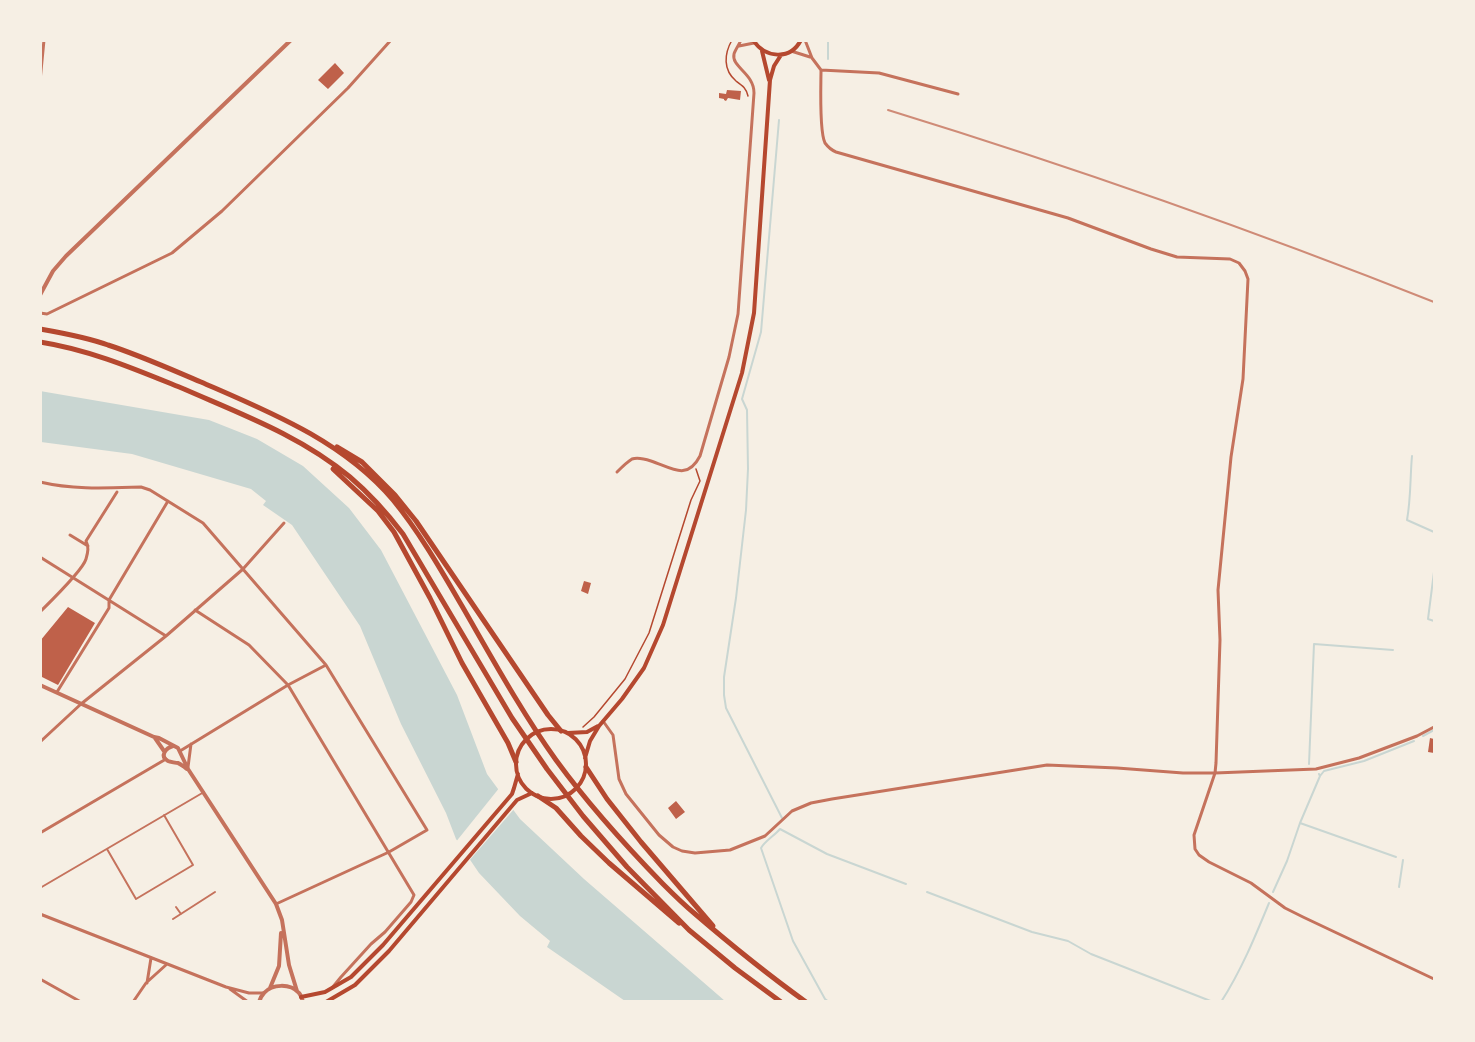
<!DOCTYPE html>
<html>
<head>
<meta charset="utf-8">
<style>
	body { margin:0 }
	#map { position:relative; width:1475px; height:1042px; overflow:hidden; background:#f6efe4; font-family:"IBM Plex Sans",sans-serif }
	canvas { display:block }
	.frame { position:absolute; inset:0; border:42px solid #f6efe4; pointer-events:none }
</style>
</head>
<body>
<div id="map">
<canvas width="1475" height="1042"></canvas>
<div class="frame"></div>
</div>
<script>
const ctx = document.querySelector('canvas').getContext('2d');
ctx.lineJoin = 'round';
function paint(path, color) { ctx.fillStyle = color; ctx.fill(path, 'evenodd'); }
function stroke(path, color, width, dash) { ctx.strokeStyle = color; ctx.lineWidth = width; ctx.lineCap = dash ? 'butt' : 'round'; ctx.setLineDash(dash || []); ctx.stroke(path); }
paint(new Path2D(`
	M40,391L209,420L257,439L303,466L349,508L381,550L457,695L487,774L520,819L584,879L725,1001H625L547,947L550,941L520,916L479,873L456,839L446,813L401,724L360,626L292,525L263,505L266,501L251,489L132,454L41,442Z`), '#c9d6d2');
paint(new Path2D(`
	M500,787L515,808L468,862L455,843Z`), '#f6efe4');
stroke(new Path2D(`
	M828,59V40
	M779,120L761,332L742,399L747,410L748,469L746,510L736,598L724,677V695L726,708L782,818
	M1412,456C1410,478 1411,498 1407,520L1434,532
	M1434,572L1428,619L1434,621
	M1423,736L1434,730
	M1309,764L1314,644L1393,650
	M1320,776L1324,771L1364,761L1414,741
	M1300,823L1396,857
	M1399,887L1403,860
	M927,892L1032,932L1068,941L1091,954L1213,1002
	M1273,892L1287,861L1300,823L1320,776L1319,774
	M829,1002L825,999L793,941L761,848C765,841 774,836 780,829L827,854L906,884
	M1221,1002C1241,971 1255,937 1269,903`), '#c9d6d2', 2);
paint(new Path2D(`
	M335,63L344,73L328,89L318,80Z
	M727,90L741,91L740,100L728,98L726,101L724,100V99L719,98V93L726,94Z
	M584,581L591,583L588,594L581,591Z
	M68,607L95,623L58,685L40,676V641Z
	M1430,738L1434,739V753L1428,752Z
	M676,801L685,812L676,819L668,808Z`), '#bf614a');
stroke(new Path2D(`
	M732,40C724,54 723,70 736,81C743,86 746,88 748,96
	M583,727L594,717L625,679L649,633L691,500L700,481L696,469`), '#b5482f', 1.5);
stroke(new Path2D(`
	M107,849L136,899L193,865L164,815
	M40,888L204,792
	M176,907L181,914
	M173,919L215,892`), '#c5725c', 2);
stroke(new Path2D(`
	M805,40L812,58L821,70
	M739,46L754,43
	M791,51L810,57
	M821,70C821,85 819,131 825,143C828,147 831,150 836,152L1068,218L1151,249L1177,257L1230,259L1239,263L1245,271L1248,279L1243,379L1231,457L1218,590L1220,640L1216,763L1215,773L1194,835L1195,849L1199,855L1209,862L1251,883L1285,908L1303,917L1434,979
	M821,70L879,73L958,94
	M40,81L44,40
	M40,313L47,314L172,253L222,211L348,88L391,40
	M617,472C621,468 627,462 632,459C638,457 645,459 651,461C672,468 687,481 700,456L729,357L738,314L754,93C754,73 731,67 734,54C735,50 739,45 741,40
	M40,482C74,490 107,488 141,487L150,490L203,523L326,665L427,830L389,852L276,904
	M70,535L88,546
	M40,557L166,636
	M195,610L249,645L288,685L414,895L411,902L385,932L371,944L341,977L332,988
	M40,612C50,602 83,570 86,559C88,552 89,547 86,541L117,492
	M57,692L109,608V600L168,501
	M603,721L613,735L619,779L626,794L659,835L673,847L682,851L695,853L730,850L765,836L792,811L811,803L832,799L1047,765L1117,768L1183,773H1215L1316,769L1359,758L1417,736L1434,727
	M40,742L81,704L166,636L243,569L284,523
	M180,751L288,685L326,665
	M188,767L191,744
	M40,833L166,759
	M40,914L226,987L249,993H264
	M40,979L81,1002
	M147,983L151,958
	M230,989L248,1002
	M133,1002L146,983L167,964`), '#c5725c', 3);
stroke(new Path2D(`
	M40,295L53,271L66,256L291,40
	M40,685L154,737L159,738L178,748L188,769L276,904L282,920L289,965L297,991
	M155,738L164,751
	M173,746C166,748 159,756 168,761C170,762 177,763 178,763C181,764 184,767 187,769
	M270,988L279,966L281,933
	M259,1002C260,999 262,995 264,993C272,984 290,983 299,993C301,995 302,999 303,1002`), '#c5725c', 4);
stroke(new Path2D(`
	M753,40C765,58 790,61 801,40
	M762,51L769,80
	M516 764a35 35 0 1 1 70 0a35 35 0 1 1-70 0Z
	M568,733L587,732L598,726
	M585,758L590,741L599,726L622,699L644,668L663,625L742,373L754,313L770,80L774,66L781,55
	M301,997L325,992L351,977L383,945L512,794L514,788L518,774
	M326,1002L355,985L389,951L517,800L532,793`), '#b5482f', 4);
stroke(new Path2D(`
	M40,329C63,333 86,337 108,345C139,355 170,369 201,382C270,412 343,441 393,500C420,533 441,570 462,606C492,658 521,711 556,760C588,804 625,845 663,884C673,894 683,904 694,913C730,944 767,974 806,1002
	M40,342C91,350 137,370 184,389C241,414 301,436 350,477C370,494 387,513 403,534L512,718L547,769L583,816L627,867L689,930L735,968L781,1002
	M337,447L362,462L395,495L416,521L548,715L561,731
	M333,469L378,511L394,532L430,598L462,663L508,743L516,762
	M586,767L607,799L641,842L713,926
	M538,796L556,808L581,836L609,863L679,923`), '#b5482f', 5);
stroke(new Path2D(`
	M888,110C1073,167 1255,231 1434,302`), '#cf8b77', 2);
</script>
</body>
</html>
